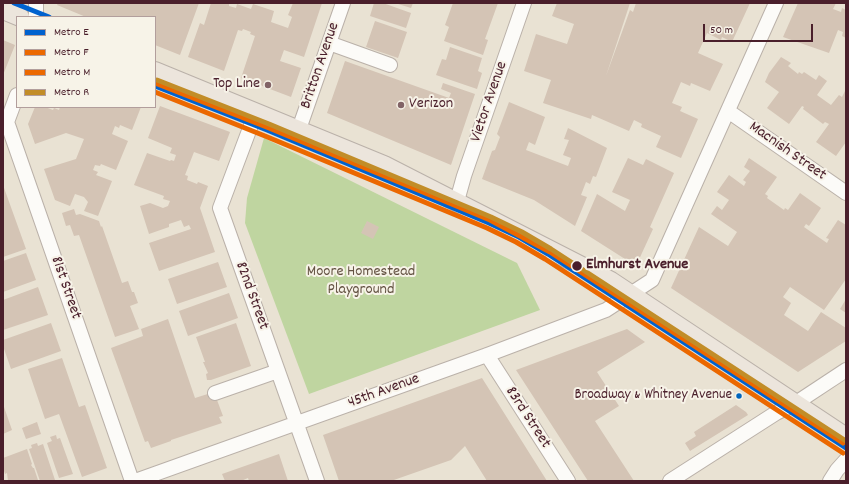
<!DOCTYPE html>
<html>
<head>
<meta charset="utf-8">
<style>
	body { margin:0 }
	#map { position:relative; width:849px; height:484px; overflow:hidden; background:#e9e2d3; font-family:Dekko,sans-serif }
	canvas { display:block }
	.frame { position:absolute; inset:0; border:4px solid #4a1f2b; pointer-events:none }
	.legend { position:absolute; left:16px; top:16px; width:140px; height:92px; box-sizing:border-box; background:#f7f3e8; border:1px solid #b29e9c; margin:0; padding:5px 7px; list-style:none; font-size:12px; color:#4a1f2b }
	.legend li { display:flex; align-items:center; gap:8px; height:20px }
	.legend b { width:20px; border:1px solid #b29e9c }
	.scale { position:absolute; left:703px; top:24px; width:110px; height:18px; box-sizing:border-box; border:2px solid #4a1f2b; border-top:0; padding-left:5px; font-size:12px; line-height:14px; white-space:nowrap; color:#4a1f2b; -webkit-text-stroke:3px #f7f3e8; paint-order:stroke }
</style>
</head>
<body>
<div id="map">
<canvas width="849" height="484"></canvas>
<div class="frame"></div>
<ul class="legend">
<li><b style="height:5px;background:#0062cf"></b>Metro E</li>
<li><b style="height:5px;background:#eb6800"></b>Metro F</li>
<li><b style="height:5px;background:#eb6800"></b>Metro M</li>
<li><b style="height:5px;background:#c28d28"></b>Metro R</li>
</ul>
<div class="scale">50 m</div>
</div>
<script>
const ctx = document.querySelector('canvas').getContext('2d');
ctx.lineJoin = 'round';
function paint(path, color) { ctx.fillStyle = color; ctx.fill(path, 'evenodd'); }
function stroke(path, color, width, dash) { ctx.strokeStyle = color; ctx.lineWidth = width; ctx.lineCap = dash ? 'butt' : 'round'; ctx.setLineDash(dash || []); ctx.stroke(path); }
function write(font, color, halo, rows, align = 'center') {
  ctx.font = font + ' Dekko,sans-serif'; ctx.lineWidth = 4; ctx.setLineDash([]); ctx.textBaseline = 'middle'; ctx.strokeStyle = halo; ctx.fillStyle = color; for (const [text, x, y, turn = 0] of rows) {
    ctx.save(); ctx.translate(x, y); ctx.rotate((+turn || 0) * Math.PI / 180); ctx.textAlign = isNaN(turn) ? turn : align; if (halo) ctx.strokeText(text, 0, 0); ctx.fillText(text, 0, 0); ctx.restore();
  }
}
paint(new Path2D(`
	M264,138L517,263L540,310L309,394L245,223L247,198Z`), '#bfd5a0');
paint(new Path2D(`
	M58,3H199L180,55L155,45V17H86L57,5Z
	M211,3H229V6L236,8L237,4L251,9L253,4L274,11L271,22L288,28L292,17L288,15L293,3H322L304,57L284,50L280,61L301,68L291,97L241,78L255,36L250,34L251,32L243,29L242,31L238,30L224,71L188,57L200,23L204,25Z
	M374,3H383L411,13L406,28L370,16Z
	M395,3H413L411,8Z
	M453,3H498L485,39L488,40L483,55L444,41L449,27L445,25Z
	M557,3H630L606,76L630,10L633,12L636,3H750L732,42L722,37L721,40L707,33L698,53L723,64L710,91L691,83L690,86L681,82L672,103L682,107L680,111L698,119L681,158L656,147L661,136L641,127L642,124L634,120L629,131L592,115L591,119L543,103L551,80L524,71L536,34L567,44L574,24L552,16Z
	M798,3H836L833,9L841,12L842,8L846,10V38L842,36L843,32L838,30L829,53L783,37Z
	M375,21L407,32L398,58L366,47Z
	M3,40L15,45L3,75Z
	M450,47L482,58L478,71L482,73L477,89L436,75L442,59L446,60Z
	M781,57L791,63L788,66L798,74L799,72L802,74L804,72L816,80L819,75L827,81L817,95L831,105L839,95L842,97L846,89V142L836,156L816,142L829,124L825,122L823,124L803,109L804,107L802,106L789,124L767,108L779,92L765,82L769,73Z
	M345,61L449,98L451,93L441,89L443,83L475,94L451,165L327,113Z
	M509,102L545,117L535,145L529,142L526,150L568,166L571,158L563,155L569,140L564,139L568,128L607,148L596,177L593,176L590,184L586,182L581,195L587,197L575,226L534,200L482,179L492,151L495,150L500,137L497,134Z
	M160,106L230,132L219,161L194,152L185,175L188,176L187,180L197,184L198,182L208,186L200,208L215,252L159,271L149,243L191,229L189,225L184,227L181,220L169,224V227L149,234L140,206L150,203L163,208L168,206L170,201L163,199L164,196L134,185L147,153L170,161L171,160L174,161L176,155L170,153L172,148L148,138Z
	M35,107H45L53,110L54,108L59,110L60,107H141L132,130L120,125L119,128L115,126L112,134L128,141L116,170L101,164L100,166L95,165L93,170L98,172L96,175L112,181L98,216L84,211L88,202L84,197L75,194L70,206L55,200L44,169L76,159L84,139L66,133L35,144L28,124Z
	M628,158L643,165L646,159L674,173L650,227L653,229L636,266L581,231L597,194L625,211L630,200L612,192Z
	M749,158L777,177L765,194L768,196L767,198L784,210L785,208L788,210L800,193L821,208L809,226L806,224L804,227L827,243L829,239L826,238L838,220L846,225V279L824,310L790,287L783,297L791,303L784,315L808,331L821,312L846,328V341L798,372L671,288L699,227L728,246L737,232L711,214L717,206L722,210L729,200L717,192L729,175L744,186L746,182L743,180L750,171L744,167Z
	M3,185L26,249L3,257Z
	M74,209L76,215L80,214L99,221L101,227L102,226L122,283L128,281L132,292H134L138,303L130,306L139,329L115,337L79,235L74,236L70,225L66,226L62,213Z
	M367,221L379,227L373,239L361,233Z
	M26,253L36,280L3,292V261Z
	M218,262L227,287L177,304L168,279Z
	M38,287L48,315L3,330V300Z
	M229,293L238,318L188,336L179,311Z
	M846,299V313L840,309Z
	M168,319L195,398L214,392L223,416L219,417L222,423L171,440V441L151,448L148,441L145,442L111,348L143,336L141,329Z
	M51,323L61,351L11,369L3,346V340Z
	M236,323L251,366L211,380H207L206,374L208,373L203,362H205L196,337Z
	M627,329L645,342L597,372L619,406L595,421L634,481H588L516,370Z
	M62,358L79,407L85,405L107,468L82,477L59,414L45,419L28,369Z
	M482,378L547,481H487L465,446L451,460L391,481H339L323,435Z
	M3,404L12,430L3,434Z
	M736,405L746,412L748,415L690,451L685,443L696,436L694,432Z
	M37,422L41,434L26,439L22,428Z
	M56,435L57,439L60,438L73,474L59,478L47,443L52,441L50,437Z
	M37,443L38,446L43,444L55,480L40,481L29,449L32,448L31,445Z
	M27,449L32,464L31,465L33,468H34L38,480L34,481H8L7,473L5,474L3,468V458Z
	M279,454L288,481H249L248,478L241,481H225L222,474Z`), '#d4c4b5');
const minor = new Path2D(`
	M36,17V3
	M329,43L390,65
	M17,95L7,122L132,481
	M728,111L846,193
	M256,112L220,208L317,481
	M299,129L343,3
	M457,201L464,176L524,3
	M487,355L568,481
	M215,393L278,371
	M135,481L487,355L606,310L652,280L776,3
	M670,481L776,413L796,403L846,370
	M830,481L837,470L846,460`);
const major = new Path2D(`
	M3,10L20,17
	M155,71L384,165L611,281L846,437`);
stroke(minor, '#bab1a9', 16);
stroke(major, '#bab1a9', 20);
stroke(minor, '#fcfbf8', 14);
stroke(major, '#ece5dc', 18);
stroke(new Path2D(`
	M14,3L49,17
	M155,86L267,130L489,223L519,237L548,254L846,448`), '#0062cf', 5);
stroke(new Path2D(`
	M155,83L269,128L490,220L550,252L843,443`), '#eb6800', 5);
stroke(new Path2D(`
	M155,92L265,136L487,228L516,242L545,259L843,453`), '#eb6800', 5);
stroke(new Path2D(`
	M157,80L269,124L491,217L522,232L551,249L846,441`), '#c28d28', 5);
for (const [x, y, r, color] of [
	[268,85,4,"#826366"],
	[401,105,4,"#826366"],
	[577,266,5.5,"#4a1f2b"],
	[739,396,3.5,"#0065bd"]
]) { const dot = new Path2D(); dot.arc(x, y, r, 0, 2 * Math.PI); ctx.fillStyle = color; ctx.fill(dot); stroke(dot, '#f7f3e8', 1.5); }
write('15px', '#4a1f2b', '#f7f3e8', [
	["Broadway & Whitney Avenue",732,396]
], 'right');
write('16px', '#4a1f2b', '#f7f3e8', [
	["Britton Avenue",321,66,-71],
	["Vietor Avenue",490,102,-71],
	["Macnish Street",787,152,35],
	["81st Street",65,288,71],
	["82nd Street",251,296,70],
	["45th Avenue",384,392,-20],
	["83rd Street",527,418,57]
]);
write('16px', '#4a1f2b', '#f7f3e8', [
	["Top Line",260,85],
	["Verizon",409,105,"left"]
], 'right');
write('bold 16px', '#4a1f2b', '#f7f3e8', [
	["Elmhurst Avenue",586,266]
], 'left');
write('16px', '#635242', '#f7f3e8', [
	["Moore Homestead",361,273],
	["Playground",361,291]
]);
</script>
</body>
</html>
